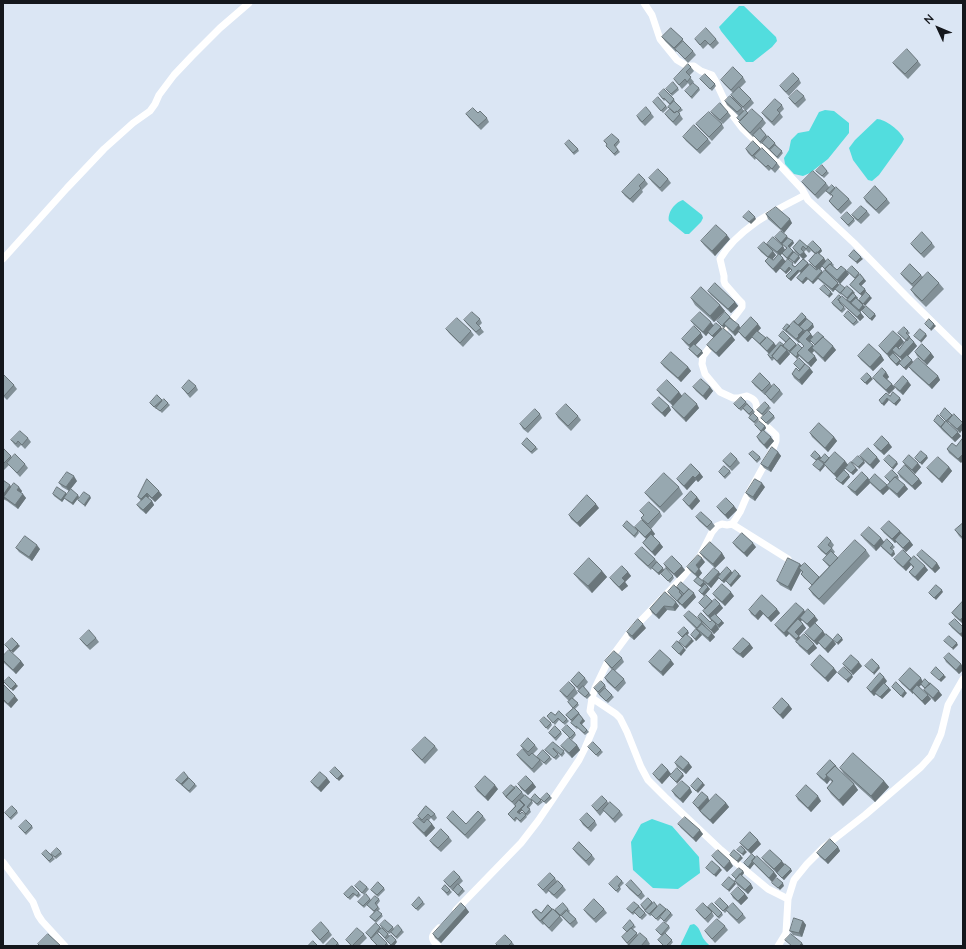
<!DOCTYPE html>
<html>
<head>
<meta charset="utf-8">
<style>
	body { margin:0 }
	#map { position:relative; width:966px; height:949px; overflow:hidden; background:#dbe6f4; font-family:"Nunito Sans",sans-serif }
	canvas { display:block }
	.frame { position:absolute; inset:0; border:4px solid #14171c; pointer-events:none }
	.north { position:absolute; left:918px; top:8px; width:40px; height:40px; -webkit-text-stroke:3px #dbe6f4; paint-order:stroke; rotate:314deg; font-size:11px; font-weight:700; line-height:16px; text-align:center; color:#14171c }
	.north::after { content:''; display:block; margin:auto; width:14px; height:18px; background:#14171c; clip-path:polygon(50% 0,100% 100%,50% 72%,0 100%) }
</style>
</head>
<body>
<div id="map">
<canvas width="966" height="949"></canvas>
<div class="frame"></div>
<div class="north">N</div>
</div>
<script>
const ctx = document.querySelector('canvas').getContext('2d');
ctx.lineJoin = 'round';
function paint(path, color) { ctx.fillStyle = color; ctx.fill(path, 'evenodd'); }
function stroke(path, color, width, dash) { ctx.strokeStyle = color; ctx.lineWidth = width; ctx.lineCap = dash ? 'butt' : 'round'; ctx.setLineDash(dash || []); ctx.stroke(path); }
paint(new Path2D(`
	M739,6H744L776,37L777,41L772,47L753,62H746L721,31L719,27Z
	M825,110L834,111L849,123V133L828,159L810,173L803,176L794,174L785,164L784,158L789,150L791,140L798,133L809,131L819,112Z
	M877,119C885,119 901,131 904,139L902,143L879,175L872,181L868,180L853,160L849,148L855,140Z
	M683,200L702,215L703,218L701,222L689,234H685L669,221C667,213 675,202 683,200Z
	M652,819L672,826L699,857L700,873L678,889L653,888L633,870L631,842L641,824Z
	M694,924C700,928 700,932 703,938C705,941 708,944 710,946H680L690,925Z`), '#52ddde');
stroke(new Path2D(`
	M644,3L652,15L660,39L677,60L687,66H694L701,71L712,75L715,80L730,112L743,129L776,161L802,189L808,200L854,243L908,298L963,352
	M3,259L67,188L104,149L133,123L150,111L155,104L159,95L174,75L192,56L220,28L249,3
	M732,524L788,559
	M592,698L616,714L620,718L627,732L641,767L648,780L665,797L721,850L739,865L768,889L788,899
	M3,862L33,902L38,915L42,921L65,946
	M456,910L521,843L538,821L579,760L585,748L594,727V717L590,711L592,698L595,688L607,663L630,632L681,579L700,556L712,532L717,526L722,524L727,525L732,524L735,520L740,512L746,498L773,449L776,441V435C770,429 763,424 759,416C754,408 761,401 747,396L739,398H733L720,392L705,374L702,364L703,356L717,338L736,315L742,307V303L739,300L725,284L724,281V276L720,259C739,227 774,211 805,195
	M438,946C429,938 432,935 439,928
	M778,946L786,933L788,899L794,880L807,864L824,847L865,815L921,767L931,756L941,734L948,705L963,679`), '#fff', 7);
paint(new Path2D(`
	M671,28L693,51L696,55L688,63L677,51L676,52L665,41L662,37Z
	M695,39H716L719,43L713,49L708,44L703,49Z
	M918,61L921,65L908,79L896,67L893,63Z
	M691,67L694,71L689,76L694,82L690,86L688,83L682,89L674,79Z
	M743,77L746,82L740,88L751,99L754,103L746,111L733,99L731,95L733,93L724,84L721,80Z
	M700,79L715,84L716,86L712,91Z
	M799,79L801,83L789,96L783,90L780,86Z
	M678,88L679,90L672,96L666,89Z
	M699,88L700,90L692,99L685,91Z
	M659,94L674,99L675,102L683,110L679,113L683,119L676,126L668,118L665,114L670,109L668,107L670,105L665,100L664,101Z
	M804,96L806,100L798,108L792,102L789,98Z
	M725,101L742,108L744,111L748,113L763,119L766,123L761,129L768,137L775,143L776,145L783,153L778,159L762,143L761,144L754,136L753,137L742,126L739,122L740,121L737,118L739,116L727,105Z
	M653,102L666,106L668,108L663,113Z
	M782,105L784,109L780,113L783,117L774,126L765,117L762,113Z
	M711,112H728L731,116L723,124L714,116Z
	M478,113L487,118L489,122L481,130L469,118L466,114Z
	M651,113L654,117L645,126L639,120L637,116Z
	M696,124H722L724,128L712,141L699,128Z
	M683,137L708,139L711,143L700,154L686,141Z
	M619,140L620,142L616,147L620,152L615,156L608,148L606,146L607,145L604,141Z
	M565,144L578,149L579,151L574,155Z
	M760,148L777,163L780,167L775,173L771,169L769,171L756,158L755,160L748,153L746,149Z
	M816,171H827L829,173L824,178Z
	M649,178L668,179L671,183L662,192L652,182Z
	M645,180L648,184L642,190L643,192L633,203L625,196L622,192Z
	M802,182L826,183L829,187L849,199L852,203L841,214L832,205L829,201L833,197L832,195L831,196L826,191L818,199L805,186Z
	M864,198L887,199L890,203L879,214L866,202Z
	M867,211L870,215L861,224L855,219L852,215Z
	M766,214L792,223L784,233L768,219Z
	M841,218L854,219L855,221L849,227Z
	M775,237L788,238L794,243L790,248L800,258L795,264L790,259L789,260L794,266L795,267L803,259L795,252L793,248L800,240L808,247L821,249L822,251L819,254L824,258L826,261L832,263L834,265L833,266L837,270L849,274L840,284L828,273L822,266L820,270L823,273L845,289L853,291L854,294L858,298L857,299L865,307L860,312L864,317L860,321L841,303H840L846,309L842,313L833,305L832,303L841,297L847,300V299L842,294L841,295L835,289L833,292L818,279L813,284L808,279L803,284L797,278L801,273L799,272L791,281L786,276L792,270L791,269L786,274L780,268L776,273L768,265L765,261L768,258L761,252L758,248L776,255L772,260H773L778,255L770,248L767,244L783,246L785,250L786,248L783,244L782,245L776,239ZM809,249L815,254L809,261L812,265L817,270L809,264L804,259L807,256L804,252L806,250L809,253L811,251ZM782,254L788,260L786,262L780,255Z
	M730,239L715,256L704,245L701,241Z
	M932,243L935,247L924,258L914,248L911,244Z
	M847,271L861,275L866,281L861,286L866,291L862,296L850,285L855,279Z
	M901,274L921,275L923,277L939,283L944,289L926,307L915,296L911,290L913,287L904,278Z
	M708,291L735,302L738,306L731,313L711,295Z
	M691,298L720,305L725,311L714,322L695,305Z
	M844,316L857,320L859,322L854,326Z
	M480,319L482,323L479,326L484,332L479,336L467,324L464,320Z
	M732,319L741,329L761,328L758,331L766,339L774,343L776,346L784,345L786,343L779,336L802,348L804,347L800,342L799,343L788,334L783,329L807,319L800,327H814L809,332L813,337L824,338L836,350L825,362L814,351L812,353L817,360L811,367L799,356L797,359L791,353H790L784,348L790,354L780,365L774,359L772,361L769,357L768,355L769,354L752,337L748,342L741,335L739,332L735,336L727,328L726,326L724,328L717,321ZM811,341L815,345L814,347L810,343Z
	M691,321L721,327L722,329L732,336L735,340L719,357L710,349L707,345L714,338L708,333L706,336L694,325Z
	M446,329L471,331L474,335L463,347L449,333Z
	M908,331L910,333L908,335L917,346L908,356L913,362L906,370L900,364L897,366L890,359L889,357L882,350L879,346L901,338L904,342L898,348L899,349L906,341L898,333ZM894,353L902,360L901,361Z
	M703,337L695,345L703,353L698,358L689,349L690,348L685,343L682,339Z
	M915,352L931,353L934,357L927,365L917,356Z
	M881,355L884,360L873,371L861,360L858,356Z
	M661,363L688,367L691,371L681,382L664,367Z
	M794,364L813,372L802,385L794,378L792,374L800,370Z
	M909,367L938,376L940,380L932,389L912,371Z
	M886,372L889,377L887,379L895,388L889,394L876,382L873,378Z
	M3,374L14,385L17,389L7,400L3,396Z
	M752,382L770,383L772,386L780,390L783,394L774,404L768,398L765,394V395L755,386Z
	M911,385L903,395L897,390L894,386Z
	M196,386L198,390L190,398L182,388Z
	M693,387H710L713,391L706,400L696,391Z
	M657,390L679,392L682,396L699,408L686,422L675,411L672,407L673,406L660,394Z
	M162,400V401L168,403L170,405L162,413L157,408L156,409L150,403Z
	M746,402L755,412L750,416L743,409L741,411L734,404Z
	M652,404L669,406L671,410L665,417L655,408Z
	M769,406L771,408L763,416L757,410Z
	M540,414L542,418L528,433L523,429L520,424Z
	M556,414L578,416L581,420L571,431L558,418Z
	M940,415H953L963,423V429L960,433L951,425L949,422L948,423L961,436L955,442L943,431L934,421L945,422L946,421Z
	M774,416L775,418L768,425L761,418Z
	M749,418H758L759,420L755,424Z
	M755,425L765,426L766,428L764,431L774,441L767,449L759,441L757,437L761,432Z
	M810,433L834,437L837,441L828,452L812,437Z
	M28,438L31,442L25,449L21,445L18,448L14,444L11,440Z
	M952,443L961,463L949,453L947,449Z
	M522,444L536,447L538,449L532,454Z
	M874,445L892,447L884,455L877,449Z
	M3,450L11,456L12,458L25,464L28,468L20,477L9,465L3,471Z
	M778,452L781,456L771,472L764,468L761,464Z
	M749,454L760,457L761,459L757,463Z
	M860,456L880,461L873,469L863,460Z
	M829,458L845,461L848,465L856,468L858,470L853,475L846,468L844,470L850,477L843,485L838,481L836,479L837,478L827,468L824,464L820,460Z
	M737,459L740,463L732,471L726,465L723,461Z
	M903,462L921,467L915,474L906,466Z
	M949,467L952,471L942,483L930,472L927,468Z
	M730,471L731,473L725,479L719,472Z
	M700,473L703,477L698,482L696,480L687,490L680,483L677,479Z
	M898,473L919,479L922,483L915,490L900,477Z
	M898,476L899,478L898,479L908,489L899,498L889,489L883,495L872,485L870,483L857,496L851,491L848,487L868,478L870,480L887,485V486L890,482L885,477Z
	M147,479L162,495L155,502L149,497L148,498L152,501L154,505L146,514L140,509L137,505L141,501L138,497Z
	M3,480L11,487L22,491L21,493L26,498L18,509L7,501L3,499Z
	M77,481L69,491L62,487L59,483Z
	M679,487L683,494L664,513L650,499L645,493Z
	M765,487L755,501L749,497L746,493Z
	M66,493L67,495L79,497L73,505L66,500L65,498L62,502L54,496L53,494Z
	M697,497L700,501L692,510L686,504L683,500Z
	M734,506L737,510L728,519L720,511L717,507Z
	M599,508L580,527L571,519L569,515Z
	M640,511L660,512L662,516L651,529L644,522L641,518L644,516Z
	M696,517L712,522L715,526L710,531L699,521Z
	M963,523V540L959,536L955,530Z
	M623,526L638,531L639,533L635,538Z
	M635,527L652,530L655,534L653,536L663,547L655,556L646,547L643,543L646,539L638,531Z
	M881,529L900,531L910,541L913,545L906,552L896,542L895,543L884,533Z
	M861,535L881,538L884,542L893,545L895,547L892,550L895,554L892,557L882,548L881,546L883,544L876,551L864,539Z
	M831,541L834,545L832,548L835,552L833,554L838,558L866,550L870,556L824,605L813,595L809,589L812,585L804,578L801,574L802,572L801,571L791,591L780,585L777,581L800,564L802,566L819,577L829,567L823,560L827,556L821,551L818,547Z
	M733,543L756,547L747,557L736,547Z
	M16,548L40,549L32,561L19,552Z
	M700,553H722L725,558L715,568L703,557Z
	M635,554L655,559L664,570L659,575L652,568L651,570L638,558Z
	M917,555L937,563L940,568L935,573L920,559Z
	M894,559H912L928,570L918,581L912,576L909,572L913,568L911,565L906,571L897,563Z
	M705,562L699,568L702,573L698,577L704,582L710,589L704,596L699,591L702,588L694,581L697,577L690,571L687,567Z
	M664,564L685,570L677,578L666,568Z
	M602,571L607,577L592,593L579,580L574,574Z
	M628,572L631,576L625,582L628,586L622,591L613,582L610,578Z
	M733,573L741,576L731,587L726,581L724,583L719,578L711,588L706,584L703,580L720,574Z
	M661,574L673,576L674,578L670,583Z
	M678,589L696,597L685,609L671,596L668,592Z
	M665,592L679,606L675,611L667,610L659,619L652,613L650,609Z
	M713,594L734,596L725,606L716,598Z
	M712,601L723,608L716,615L724,623L719,628L706,615L703,611L705,609L699,603Z
	M963,601V624L955,617L952,613Z
	M749,610L780,613L771,622L763,614L758,620L751,614Z
	M805,612L818,620L810,628L802,620L801,621L806,628L799,636L800,638L814,644L817,648L809,655L799,646L797,642L789,634L786,637L778,629L775,625Z
	M684,616L702,622L715,637L710,642L700,633L702,635L696,641L691,635L700,633L687,620Z
	M698,617L716,624L719,629L714,634L701,621Z
	M949,624L963,627V638L952,628Z
	M646,628L634,640L629,636L627,632Z
	M823,631L825,634L836,644L828,653L821,646L819,643L817,645L808,637L805,633Z
	M96,638L99,642L90,650L83,643L80,639Z
	M750,644L753,648L743,658L736,653L733,649Z
	M3,656L21,661L24,665L16,674L4,663L3,661Z
	M622,658L624,662L615,671L624,679L626,683L618,692L607,682L605,678L612,670L608,665L605,661Z
	M944,658L961,664L963,667V670L959,674L946,662Z
	M649,662L674,664L663,676L652,666Z
	M843,664L862,666L853,675L846,668Z
	M811,665L837,672L828,682L814,669Z
	M585,678L588,682L584,687L591,695L587,699L580,693L578,691L579,690L574,685L571,681Z
	M899,680L923,682L930,684L942,695L935,702L927,694L924,690L925,689L921,685L919,687L931,699L925,705L913,693V694L902,684Z
	M887,681L885,684L891,690L882,699L876,694L874,696L870,692L867,688Z
	M605,685L606,687L605,688L614,697L608,703L600,696L594,688Z
	M3,686L18,700L11,708L3,701Z
	M575,688L578,693L573,698L579,705L575,709L579,713L580,715L585,721L582,724L589,732L585,735L578,728L577,729L571,723L572,722L566,715L573,708L568,702L569,701L563,695L560,691Z
	M789,705L792,709L783,719L776,712L773,708Z
	M555,715L567,719L569,721L565,725L559,720L555,725L547,716Z
	M540,721L551,723L552,725L548,730Z
	M562,730L575,733L576,735L572,740Z
	M561,732L562,734L556,741L549,733Z
	M553,742L565,753L562,757L555,750H554L560,756L556,760L545,750Z
	M535,745L538,749L533,754L540,760L543,764L534,773L520,759L517,755L524,750L521,746Z
	M577,745L580,750L572,758L564,750L561,746Z
	M435,746L438,750L425,764L415,754L412,750Z
	M588,747L601,750L603,752L598,757Z
	M537,757H550L552,759L546,765Z
	M675,763L692,767L686,774L677,767Z
	M836,766L839,770L854,784L858,790L843,806L831,794L827,788L832,782L830,780L827,784L820,778L817,774Z
	M840,768L884,781L889,787L875,802L844,774Z
	M668,770L671,774L662,784L656,778L653,774Z
	M189,778L197,786L190,793L178,782L176,780Z
	M327,778L330,782L321,792L314,786L311,782Z
	M533,783L536,787L528,795L521,789L518,784Z
	M475,787L498,789L488,801L477,791Z
	M515,788L522,792L525,796L532,801L533,803L529,808L531,812L527,816L522,810L519,813L526,815L527,817L521,823L517,819L515,822L508,814L515,806L503,793ZM520,801H521L525,805L524,806Z
	M672,791L692,792L683,803L675,796Z
	M550,796L552,798L546,804L541,799Z
	M796,796L821,801L811,812L798,800Z
	M531,799L541,800L543,802L538,806Z
	M607,801L609,804L620,811L623,815L615,823L604,811L600,816L595,810L592,806Z
	M710,801L726,803L729,807L713,824L703,815L693,803Z
	M426,806L435,814L437,818L434,821L431,818L429,820L435,828L426,837L416,827L413,823L420,820L418,816Z
	M17,811L18,813L11,820L5,813Z
	M483,816L486,820L468,839L450,822L447,818L466,824Z
	M580,820L595,821L597,825L591,832L583,825Z
	M678,824L703,834L696,842L681,828Z
	M32,826L33,828L26,835L19,827Z
	M449,837L452,841L441,852L433,845L430,841Z
	M740,843L761,844L751,854L743,847Z
	M838,847L840,851L828,864L820,857L817,853Z
	M573,849L592,855L595,859L589,866L576,853Z
	M61,852L62,854L56,859L51,854Z
	M42,854L53,857L55,859L50,863Z
	M712,856L733,866L727,872L715,860Z
	M755,857L774,872L777,876L772,882L754,864L750,869L744,863Z
	M762,858L785,865L792,871L784,880L765,862Z
	M743,871L744,873L742,876L751,884L753,888L748,894L737,885L735,881L736,879L732,875Z
	M460,877L463,881L459,885L465,891L459,897L453,890V891L447,885L444,881Z
	M555,878L557,881L563,886L566,890L557,899L551,894L549,891L546,894L538,885Z
	M622,881L624,883L620,887L621,889L618,893L609,884Z
	M626,885L642,892L645,896L641,900L629,889Z
	M352,886L361,895L358,898L355,895L350,900L344,894Z
	M355,886L367,887L369,889L364,895Z
	M384,888L385,890L378,897L371,890Z
	M442,889L450,890L452,892L448,896Z
	M731,894H745L748,898L741,905L733,898Z
	M648,898L653,903L658,907L660,904L666,910L671,913L673,915L666,923L661,918L658,921L652,915L650,916L642,907L641,905Z
	M370,899L371,900L379,899L380,901L377,905L380,909L378,911L383,916L376,923L388,934L390,936L386,940L379,932L378,934L387,943L389,946H377L366,933L376,923L370,917L374,912L367,905L364,908L358,902Z
	M423,902L425,904L418,911L412,905Z
	M715,903L728,906L729,907L743,914L746,918L739,924L729,914L727,911L725,913Z
	M548,905L560,916L563,920L552,932L544,924L543,925L535,917L532,912L541,913Z
	M639,906L647,915L642,920L635,913L633,915L627,909Z
	M708,907L722,913L723,915L719,919Z
	M466,908L469,912L441,943L435,938L433,934Z
	M568,909L570,911L569,912L576,919L578,923L573,928L555,910Z
	M604,909L607,913L596,923L587,914L584,910Z
	M696,910L712,912L714,916L708,923L699,914Z
	M803,921L806,925L802,937L793,935L790,931Z
	M380,925L393,927L394,929L402,930L404,932L397,939L391,933L389,934Z
	M634,925L636,927L633,929L638,935L647,939L650,944L648,946H628V945L622,937L627,932L623,928Z
	M669,926L670,928L665,934L673,942L670,946H664L658,940L662,936L656,930Z
	M725,926L728,930L715,943L708,935L705,931Z
	M312,931H329L332,935L323,944L315,935Z
	M364,934L367,938L359,946H351L346,940Z
	M512,942L515,946H497L496,944Z
	M338,943L340,946H325Z`), '#829097');
paint(new Path2D(`
	M755,217L756,219L751,224L749,222Z
	M790,219L792,223L784,233L781,229Z
	M727,235L730,239L715,256L712,251Z
	M787,236L788,238L782,245L781,243Z
	M793,241L794,243L789,248L788,246Z
	M783,246L785,250L780,256L777,252Z
	M821,249L822,251L817,256L816,254Z
	M773,251L776,255L771,261L768,257Z
	M793,251L795,253L788,260L787,258Z
	M804,252L807,256L803,259L800,255Z
	M799,256L800,258L795,264L794,262Z
	M861,257L863,259L857,264L856,262Z
	M783,258L786,262L776,273L773,269Z
	M824,258L826,262L818,271L815,267Z
	M808,263L809,265L801,273L800,271Z
	M789,267L791,269L786,274L785,272Z
	M798,270L799,272L791,281L789,279Z
	M846,270L849,274L840,284L837,280Z
	M822,271L823,273L813,284L812,282Z
	M806,277L808,279L803,284L802,282Z
	M864,279L866,281L861,286L859,284Z
	M838,283L839,285L833,292L832,289Z
	M865,289L866,291L862,296L860,294Z
	M853,291L855,293L848,300L847,298Z
	M831,292L833,294L829,298L828,296Z
	M856,296L858,298L851,305L850,302Z
	M870,296L872,298L865,306L863,304Z
	M735,302L738,306L731,313L728,309Z
	M720,305L725,311L714,322L710,316Z
	M863,305L865,307L860,312L859,310Z
	M861,313L864,317L860,321L857,317Z
	M875,314L876,316L872,321L870,319Z
	M730,317L732,319L724,324L726,326L724,328L722,326Z
	M806,317L807,319L799,327L798,325Z
	M711,322L714,326L706,336L703,332Z
	M758,324L761,328L748,342L745,338Z
	M813,324L814,327L807,334L806,332Z
	M934,324L936,326L931,331L930,329Z
	M739,325L741,329L735,336L733,332Z
	M721,327L722,329L714,338L712,336Z
	M803,330L806,334L798,340L800,342L799,343L796,339L798,335Z
	M701,333L703,337L692,349L689,345Z
	M811,334L814,338L809,343L806,339Z
	M926,334L927,336L921,343L920,341Z
	M732,336L735,340L719,357L716,353Z
	M901,338L904,342L895,352L892,350L894,353L890,358L887,354Z
	M914,342L917,346L903,361L900,357Z
	M774,343L777,347L770,355L767,351Z
	M796,344L797,346L790,353L789,351Z
	M813,345L815,349L812,348L814,351L811,354L808,350Z
	M833,346L836,350L825,362L823,358Z
	M787,350L790,354L780,365L777,361Z
	M702,351L703,353L698,358L697,356Z
	M931,353L934,357L927,365L924,361Z
	M798,354L799,356L797,359L796,357Z
	M881,355L884,360L873,371L870,367Z
	M815,356L817,360L811,367L808,363Z
	M900,360L902,362L897,366L896,364Z
	M912,360L913,362L906,370L904,368Z
	M688,367L691,371L681,382L678,378Z
	M810,368L813,372L802,385L799,380Z
	M886,372L889,377L886,380L883,376Z
	M938,376L940,380L932,389L929,385Z
	M871,377L873,379L867,385L865,383Z
	M908,381L911,385L903,395L900,391Z
	M892,384L895,388L889,394L886,390Z
	M710,387L713,391L706,400L703,396Z
	M679,392L682,396L673,406L670,402Z
	M887,398L889,400L884,406L882,404Z
	M900,398L901,400L896,406L894,404Z
	M697,404L699,408L686,422L684,418Z
	M669,406L671,410L665,417L662,413Z
	M963,423V429L960,433L957,429Z
	M765,426L766,428L762,433L761,431Z
	M958,432L961,436L955,442L952,438Z
	M771,437L774,441L767,449L764,445Z
	M834,437L837,441L828,452L825,448Z
	M889,443L892,447L884,455L881,451Z
	M778,452L781,456L771,472L768,468Z
	M963,454V461L961,463L958,459Z
	M820,456L822,458L817,462L816,460Z
	M927,456L928,458L922,465L920,463Z
	M877,457L880,461L873,469L870,465Z
	M845,461L848,465L837,478L834,474Z
	M864,461L865,463L859,469L858,467Z
	M897,462L898,464L893,470L892,468Z
	M918,463L921,467L915,474L912,470Z
	M824,464L825,466L820,472L819,470Z
	M949,467L952,471L942,483L939,479Z
	M856,468L858,470L853,475L851,473Z
	M700,473L703,477L698,482L695,478Z
	M849,475L850,477L843,485L841,483Z
	M74,476L77,481L69,491L66,487Z
	M693,476L696,480L687,490L684,486Z
	M868,478L871,482L869,481L870,483L857,496L855,492Z
	M919,479L922,483L915,490L912,486Z
	M762,483L765,487L755,501L753,497Z
	M10,485L13,489L4,497L5,500L3,497V495Z
	M887,485L889,489L883,495L880,491Z
	M905,485L908,489L899,498L897,494Z
	M19,487L22,491L20,494L17,490Z
	M159,491L162,495L155,502L152,498Z
	M66,493L67,495L62,502L61,500Z
	M147,493L149,497L143,503L141,499Z
	M23,494L26,498L18,509L15,505Z
	M78,495L79,497L73,505L72,503Z
	M90,496L91,498L85,507L84,505Z
	M697,497L700,501L692,510L689,506Z
	M152,501L154,505L146,514L143,510Z
	M596,504L599,508L580,527L577,523Z
	M734,506L737,510L728,519L725,515Z
	M652,530L655,534L648,541L645,537Z
	M900,531L903,535L895,540L896,542L895,543L892,539Z
	M881,538L884,542L876,551L874,546Z
	M910,541L913,545L906,552L903,548Z
	M660,543L663,547L655,556L652,552Z
	M753,543L756,547L747,557L744,553Z
	M37,545L40,549L32,561L29,557Z
	M894,551L895,554L892,557L891,555Z
	M722,553L725,558L715,568L713,564Z
	M702,558L705,562L699,569L696,565Z
	M911,558L914,562H909L911,565L906,571L903,567Z
	M937,563L940,568L935,573L932,569Z
	M800,564L803,568H799L801,571L791,591L788,587Z
	M682,566L685,570L677,578L674,574Z
	M925,566L928,570L918,581L915,577Z
	M663,568L664,570L659,575L658,573Z
	M699,569L702,573L698,578L695,574Z
	M602,571L607,577L592,593L588,586Z
	M731,571L733,573L724,583L722,581Z
	M628,572L631,576L625,582L628,586L622,591L619,587L622,578Z
	M719,572L722,576L718,577L719,578L711,588L708,584Z
	M739,574L741,576L731,587L730,585Z
	M704,582L706,584L702,588L700,586Z
	M708,587L710,589L704,596L702,594Z
	M942,590L943,592L936,600L934,598Z
	M731,592L734,596L725,606L722,602Z
	M694,593L696,597L685,609L682,605Z
	M682,595L685,599L678,601L680,604V605L677,601Z
	M676,602L679,606L675,611L673,607Z
	M720,604L723,608L711,620L708,616Z
	M664,606L667,610L659,619L656,615Z
	M777,609L780,613L771,622L768,618Z
	M760,610L763,614L758,620L755,616Z
	M804,610L807,615L800,618L802,620L789,634L787,631L789,634L786,637L784,633Z
	M815,616L818,620L810,628L807,624Z
	M963,617V624L960,620Z
	M722,621L724,623L719,628L718,625Z
	M643,624L646,628L634,640L632,636Z
	M716,624L719,629L714,634L711,630Z
	M803,624L806,628L798,637L795,632Z
	M688,631L689,633L684,639L682,637Z
	M823,631L826,636L817,645L814,641Z
	M963,632V638L960,634Z
	M700,633L702,635L696,641L695,639Z
	M712,633L715,637L710,642L708,638Z
	M799,636L802,640L799,644L796,639Z
	M842,638L843,640L838,645L837,643Z
	M692,639L694,641L686,649L685,647Z
	M833,640L836,644L828,653L825,649Z
	M957,643L958,645L953,650L952,648Z
	M18,644L20,646L13,653L11,651Z
	M750,644L753,648L743,658L740,654Z
	M814,644L817,648L809,655L807,651Z
	M684,648L686,650L681,656L679,654Z
	M671,660L674,664L663,676L661,672Z
	M21,661L24,665L16,674L13,670Z
	M859,662L862,666L853,675L851,671Z
	M961,664L963,667V670L959,674L956,670Z
	M879,666L880,668L874,675L873,673Z
	M834,668L837,672L828,682L825,678Z
	M852,675L853,677L848,683L846,680Z
	M944,675L946,677L941,682L939,680Z
	M884,677L887,681L874,696L871,692Z
	M921,678L923,682L914,693L912,691L913,693V694L910,690Z
	M16,684L18,686L13,691L11,689Z
	M889,688L891,690L882,699L880,697Z
	M905,691L907,693L903,698L901,696Z
	M939,691L942,695L935,702L933,698Z
	M928,695L931,699L925,705L922,701Z
	M15,696L18,700L11,708L8,704Z
	M789,705L792,709L783,719L780,715Z
	M583,719L585,721L581,725L580,723Z
	M577,745L580,750L572,758L569,753Z
	M689,763L692,767L686,774L683,770Z
	M668,770L671,774L662,784L659,780Z
	M342,774L344,776L339,781L337,779Z
	M683,774L684,776L677,784L676,782Z
	M827,776L830,780L827,784L824,780Z
	M188,777L190,779L183,786L181,784Z
	M327,778L330,782L321,792L318,788Z
	M884,781L889,787L875,802L871,796Z
	M533,783L536,787L528,795L525,791Z
	M703,783L705,785L698,793L696,791Z
	M854,784L858,790L843,806L839,800Z
	M495,785L498,789L488,801L485,797Z
	M690,788L692,792L683,803L680,799Z
	M818,796L821,801L811,812L808,808Z
	M708,797L710,802L701,812L698,808Z
	M726,803L729,807L713,824L710,820Z
	M524,805L525,807L519,814L517,812Z
	M432,824L435,828L426,837L424,833Z
	M700,830L703,834L696,842L693,838Z
	M758,840L761,844L751,854L748,850Z
	M838,847L840,851L828,864L825,860Z
	M745,850L747,852L743,856L742,854Z
	M741,856L743,858L738,863L737,861Z
	M730,861L733,866L727,872L724,868Z
	M782,861L785,865L777,873L774,869Z
	M752,862L754,864L750,869L748,867Z
	M720,868L722,870L716,877L714,875Z
	M791,869L792,871L784,880L782,878Z
	M743,871L744,873L737,881L736,879Z
	M774,872L777,876L772,882L769,878Z
	M735,882L736,884L729,892L728,890Z
	M783,883L784,886L780,890L778,888Z
	M751,884L753,888L748,894L745,890Z
	M745,894L748,898L741,905L738,901Z
	M466,908L469,912L441,943L438,939Z
	M803,921L806,925L802,937L799,933Z
	M396,940L397,942L394,946H392L391,945Z
	M802,943L804,946H799Z`), '#6a767b');
const building = new Path2D(`
	M671,28L683,39L674,48L662,37Z
	M706,28L716,39L710,45L705,40L700,45L695,39Z
	M683,41L693,51L685,59L675,49Z
	M907,49L918,61L905,74L893,63Z
	M688,64L691,67L686,72L691,77L687,82L685,79L679,85L674,79Z
	M733,67L743,77L731,90L721,80Z
	M793,73L799,79L786,92L780,86Z
	M705,74L715,84L710,89L700,79Z
	M673,82L678,88L671,94L666,89Z
	M693,83L699,88L691,97L685,91Z
	M739,87L751,99L743,107L731,95Z
	M664,89L674,99L670,104L664,98L663,99L659,94Z
	M797,90L804,96L795,104L789,98Z
	M730,96L742,108L737,112L725,101Z
	M658,97L666,106L661,111L653,102Z
	M775,99L782,105L777,110L780,113L772,122L762,113Z
	M674,101L681,108L677,112V111L675,113L668,107Z
	M720,103L728,112L720,120L711,112Z
	M646,107L651,113L642,122L637,116Z
	M473,108L478,113L480,111L487,118L478,126L466,114Z
	M670,109L674,113L677,111L680,114L673,122L665,114Z
	M752,109L763,119L750,133L739,122Z
	M745,110L748,113L740,121L737,118Z
	M709,112L722,124L709,137L696,124Z
	M694,125L708,139L697,150L683,137Z
	M760,128L766,135L760,142L753,135Z
	M612,134L619,140L614,145L618,150L614,154L606,146L607,144L604,141Z
	M768,136L775,143L769,149L762,143Z
	M569,140L578,149L573,153L565,144Z
	M753,141L760,148L752,156L746,149Z
	M775,145L782,151L777,157L770,150Z
	M762,148L777,163L772,169L768,165L766,167L754,156Z
	M822,165L827,171L822,176L816,171Z
	M658,169L668,179L660,188L649,178Z
	M813,171L826,183L815,195L802,182Z
	M639,174L645,180L639,186L641,188L630,199L622,192Z
	M832,185L835,188L830,194L826,191Z
	M875,186L887,199L876,210L864,198Z
	M836,187L849,199L838,210L829,201L833,196L830,193Z
	M861,206L867,211L858,220L852,215Z
	M776,207L790,219L781,229L766,214Z
	M749,211L755,217L749,222L743,217Z
	M847,212L854,219L848,225L841,218Z
	M716,225L727,235L712,251L701,241Z
	M781,231L787,236L781,243L775,237Z
	M922,232L932,243L921,254L911,244Z
	M773,237L783,246L777,252L767,244Z
	M788,238L793,241L788,246L793,251L787,258L782,253L787,248L782,244Z
	M800,240L808,247L806,249L803,246L801,249L804,252L800,255L793,248Z
	M813,241L821,249L816,254L808,246Z
	M764,242L773,251L768,257L758,248Z
	M854,250L861,257L856,262L849,256Z
	M794,252L799,256L794,262L789,258Z
	M817,252L824,258L815,267L809,261Z
	M779,254L783,258L773,269L765,261L769,257L773,260Z
	M788,259L793,263L792,265L795,267L803,259L808,263L800,271L798,270L789,279L786,276L792,270L789,267L785,272L780,268Z
	M828,259L832,263L831,264H830L825,269L826,270L822,266Z
	M810,264L815,269L817,270L818,268L822,271L812,282L806,277L802,282L797,278Z
	M830,264L837,270L841,266L846,270L837,280L825,269Z
	M910,264L921,275L912,284L901,274Z
	M852,266L859,273L855,278L847,271Z
	M825,270L838,283L832,289L818,278Z
	M928,272L939,283L922,301L911,290Z
	M860,274L864,279L859,284L865,289L860,294L850,285Z
	M715,283L735,302L728,309L708,291Z
	M840,284L845,288L840,293L835,289Z
	M824,285L831,292L828,296L820,289Z
	M847,286L853,291L847,298L841,293Z
	M701,287L720,305L710,316L691,298Z
	M866,292L870,296L863,304L859,300Z
	M853,293L856,296L850,302L847,300Z
	M839,295L841,297L838,300L840,301L839,302L844,307L841,311L832,303Z
	M842,296L861,313L857,317L838,300Z
	M856,298L863,305L859,310L851,303Z
	M866,306L875,314L870,319L862,311Z
	M848,311L857,320L853,324L844,316Z
	M472,312L480,319L476,323L481,328L476,332L464,320Z
	M700,312L711,322L703,332L691,321Z
	M725,312L730,317L722,326L717,321Z
	M802,313L806,317L798,325L794,322Z
	M751,317L758,324L745,338L738,331Z
	M457,318L471,331L460,343L446,329Z
	M730,318L739,325L733,332L724,324Z
	M807,319L813,324L807,330L805,331L800,327Z
	M929,319L934,324L930,329L925,324Z
	M794,321L803,330L798,335L799,336L796,339L786,330Z
	M716,323L721,327L712,336L708,332Z
	M787,324L790,326L786,330L787,332L783,329Z
	M694,326L701,333L689,345L682,339Z
	M904,327L908,331L906,333L910,337L907,341L898,333Z
	M723,328L732,336L716,353L707,345Z
	M920,329L926,334L920,341L914,336Z
	M807,330L811,334L806,339L813,345L808,350L815,356L808,363L797,353L804,346L798,340Z
	M757,331L766,338L760,344L752,337Z
	M783,331L790,338L786,342L779,336Z
	M893,331L901,338L887,354L879,346Z
	M818,332L824,337H823L815,345L810,340Z
	M767,337L774,343L767,351L760,344Z
	M823,337L833,346L823,358L812,348Z
	M909,337L914,342L900,357L892,350L896,346L899,349Z
	M790,338L796,344L789,351L783,346Z
	M780,342L784,345L782,346L781,345L772,356L773,357L771,358L768,355Z
	M694,344L702,351L697,356L689,349Z
	M798,344L802,348L797,353L798,354L796,357L790,352Z
	M869,344L881,355L870,367L858,356Z
	M922,344L931,353L924,361L915,352Z
	M781,345L787,350L777,361L772,356Z
	M671,352L688,367L678,378L661,363Z
	M893,353L900,360L896,364L889,357Z
	M907,355L912,360L904,368L899,363Z
	M799,358L805,364L800,370L794,364Z
	M918,358L938,376L929,385L909,367Z
	M805,364L810,368L799,380L792,374L796,368L799,371Z
	M882,368L886,372L883,376L892,384L886,390L873,378Z
	M760,373L770,383L762,391L752,382Z
	M867,373L871,377L865,383L861,379Z
	M3,374L14,385L4,396L3,395Z
	M903,376L908,381L900,391L894,386Z
	M701,379L710,387L703,396L693,387Z
	M189,380L196,386L188,394L182,388Z
	M667,380L679,392L670,402L657,390Z
	M774,384L780,390L771,400L765,394Z
	M893,392L900,398L894,404L887,398L882,404L879,400L886,393L890,396Z
	M685,393L697,404L684,418L672,407Z
	M157,395L162,400L154,407L150,403Z
	M659,397L669,406L662,413L652,404Z
	M741,397L746,402L739,409L734,404Z
	M164,399L168,403L160,411L156,408Z
	M765,402L769,406L762,414L757,410Z
	M566,404L578,416L568,426L556,414Z
	M747,404L753,410L749,414L743,408Z
	M945,408L952,415L946,421L940,415Z
	M535,409L540,414L525,429L520,424Z
	M769,411L774,416L766,423L761,418Z
	M753,413L758,418L754,422L749,418Z
	M954,414L963,423L957,429L948,421Z
	M938,415L945,422L941,427L934,421Z
	M759,421L765,426L761,431L755,425Z
	M946,421L958,432L952,438L941,427Z
	M819,423L834,437L825,448L810,433Z
	M763,430L771,437L764,445L757,437Z
	M20,431L28,438L22,445L18,441L16,444L11,440Z
	M882,436L889,443L881,451L874,445Z
	M527,438L536,447L531,452L522,444Z
	M963,438V454L958,459L947,449L952,443L956,446Z
	M772,447L778,452L768,468L761,464Z
	M868,448L877,457L870,465L860,456Z
	M4,449L11,456L3,464V450Z
	M753,451L760,457L756,461L749,454Z
	M815,451L820,456L816,460L811,456Z
	M921,451L927,456L920,463L915,458Z
	M835,452L845,461L834,474L824,464Z
	M731,453L737,459L730,467L723,461Z
	M15,454L25,464L17,473L7,463Z
	M825,454L829,458L825,463L820,460Z
	M889,455L897,462L892,468L884,460Z
	M909,455L918,463L912,470L903,462Z
	M858,456L864,461L858,467L852,462Z
	M938,457L949,467L939,479L927,468Z
	M818,459L824,464L819,470L813,465Z
	M851,462L856,468L851,473L845,468Z
	M691,464L700,473L695,478L693,476L684,486L677,479Z
	M905,465L919,479L912,486L898,473Z
	M724,466L730,471L724,477L719,472Z
	M844,470L849,475L841,483L836,479Z
	M892,470L898,476L896,477H895L890,482L885,477Z
	M67,472L74,476L66,487L59,483Z
	M862,472L868,478L855,492L848,487Z
	M664,473L679,487L660,507L645,493Z
	M875,474L887,485L880,491L869,481Z
	M895,477L905,485L897,494L887,486Z
	M147,479L159,491L152,498L147,493L141,499L138,497Z
	M755,479L762,483L753,497L746,493Z
	M3,480L10,485L3,495Z
	M14,483L19,487L17,490L23,494L15,505L4,497Z
	M57,487L66,493L61,500L53,494Z
	M71,489L78,495L72,503L64,498Z
	M691,491L697,497L689,506L683,500Z
	M84,492L90,496L84,505L78,500Z
	M587,495L596,504L577,523L569,515Z
	M146,496L152,501L143,510L137,505Z
	M726,498L734,506L725,515L717,507Z
	M649,502L660,512L648,524L641,518L644,515L640,511Z
	M701,512L712,522L707,527L696,517Z
	M642,520L652,530L645,537L635,527Z
	M627,521L638,531L634,536L623,526Z
	M889,521L900,531L892,539L881,529Z
	M963,523V538L955,530Z
	M869,527L881,538L874,546L861,535Z
	M742,533L753,543L744,553L733,543Z
	M901,533L910,541L903,548L895,540Z
	M651,534L660,543L652,552L643,543Z
	M25,536L37,545L29,557L16,548Z
	M827,537L831,541L828,545L832,548L826,554L818,547Z
	M887,539L893,545L890,548L894,551L891,555L881,546Z
	M855,540L866,550L819,599L809,589Z
	M710,542L722,553L713,564L700,553Z
	M642,547L655,559L648,566L635,554Z
	M903,550L911,558L903,567L894,559Z
	M922,550L937,563L932,569L917,555Z
	M831,551L838,558L830,566L823,560Z
	M698,555L702,558L696,565L699,569L695,574L687,567Z
	M672,556L682,566L674,574L664,564Z
	M914,556L925,566L915,577L909,572L914,567L909,562Z
	M589,558L602,571L588,586L574,574Z
	M788,558L800,564L788,587L777,581Z
	M657,562L663,568L658,573L652,568Z
	M805,563L819,577L812,585L801,574L803,572L799,568Z
	M622,566L628,572L622,578L625,581L619,587L610,578Z
	M727,567L731,571L722,581L718,577Z
	M666,568L673,576L668,581L661,574Z
	M714,568L719,572L708,584L703,580Z
	M735,570L739,574L730,585L726,581Z
	M698,577L704,582L700,586L694,581Z
	M681,582L689,589L684,594L677,587Z
	M705,584L708,587L702,594L699,591Z
	M722,584L731,592L722,602L713,594Z
	M674,585L680,591L679,592L682,595L677,601L668,592Z
	M936,585L942,590L934,598L929,593Z
	M689,589L694,593L682,605L678,601Z
	M665,592L676,602L673,607L664,606L656,615L650,609Z
	M706,595L712,601L705,609L699,603Z
	M762,595L777,609L768,618L760,610L755,616L749,610Z
	M715,599L720,604L708,616L703,611Z
	M963,601V617L960,620L952,613Z
	M796,603L804,610L784,633L775,625Z
	M808,609L815,616L807,624L800,618Z
	M689,611L702,622L697,628L684,616Z
	M701,613L710,622L712,620L716,624L711,630L698,617Z
	M715,614L722,621L718,625L710,618Z
	M638,619L643,624L632,636L627,632Z
	M798,619L803,624L795,632L799,636L796,639L787,631Z
	M955,619L963,627V632L960,634L949,624Z
	M815,623L823,631L814,641L805,633Z
	M702,624L712,633L708,638L697,629Z
	M684,627L688,631L682,637L678,633Z
	M696,629L700,633L695,639L691,635Z
	M89,630L96,638L87,646L80,639Z
	M686,634L692,639L685,647L679,642Z
	M804,634L814,644L807,651L796,642Z
	M826,634L833,640L825,649L818,642Z
	M838,634L842,638L837,643L833,640Z
	M949,636L957,643L952,648L944,641Z
	M12,638L18,644L11,651L5,645Z
	M743,638L750,644L740,654L733,649Z
	M677,641L684,648L679,654L672,647Z
	M9,650L21,661L13,670L3,660V656Z
	M660,650L671,660L661,672L649,662Z
	M614,651L622,658L612,668L605,661Z
	M949,653L961,664L956,670L944,658Z
	M820,655L834,668L825,678L811,665Z
	M851,655L859,662L851,671L843,664Z
	M872,659L879,666L873,673L865,666Z
	M844,667L852,675L846,680L838,673Z
	M936,667L944,675L939,680L931,673Z
	M910,668L921,678L910,690L899,680Z
	M613,669L624,679L615,688L605,678Z
	M579,672L585,678L577,687L571,681Z
	M880,673L884,677L871,692L867,688Z
	M9,677L16,684L11,689L4,682Z
	M925,679L930,684L925,688L921,684Z
	M601,681L605,685L598,692L594,688Z
	M569,682L575,688L567,697L560,691Z
	M896,682L905,691L901,696L892,687Z
	M884,683L889,688L880,697L875,693Z
	M930,683L939,691L933,698L924,690Z
	M4,685L15,696L8,704L3,699V686Z
	M917,685L928,695L922,701L912,691Z
	M583,686L589,693L585,697L578,691Z
	M605,688L612,695L606,701L599,694Z
	M572,698L578,703L573,708L568,702Z
	M782,698L789,705L780,715L773,708Z
	M574,708L579,713L571,720L566,715Z
	M559,711L567,719L563,723L558,718L553,723L547,716L551,712L555,715Z
	M579,714L583,719L580,723L587,730L584,733L576,726V727L571,723Z
	M544,717L551,723L546,728L540,721Z
	M567,725L575,733L570,738L562,730Z
	M555,726L561,732L555,738L549,733Z
	M425,737L435,746L422,760L412,750Z
	M528,738L535,745L528,752L521,746Z
	M569,738L577,745L569,753L561,746Z
	M553,742L564,751L561,755L553,748V749L558,754L554,758L545,750Z
	M593,742L601,750L596,755L588,747Z
	M523,749L529,756L532,753L540,760L532,769L517,755Z
	M543,750L550,757L544,763L537,757Z
	M853,753L884,781L871,796L840,768Z
	M681,756L689,763L683,770L675,763Z
	M830,760L836,766L835,767V766L826,775L827,776L824,780L817,774Z
	M662,764L668,770L659,780L653,774Z
	M835,766L854,784L839,800L827,788L833,781L826,775Z
	M335,767L342,774L337,779L330,772Z
	M677,768L683,774L676,782L670,776Z
	M184,772L188,777L181,784L176,780Z
	M320,772L327,778L318,788L311,782Z
	M485,776L495,785L485,797L475,787Z
	M526,776L533,783L525,791L518,784Z
	M189,778L195,784L189,791L182,785Z
	M698,778L703,783L696,791L691,786Z
	M682,781L690,788L680,799L672,791Z
	M511,785L515,788L506,797L507,798L503,793Z
	M806,785L818,796L808,808L796,796Z
	M516,786L522,792L512,802L506,797Z
	M702,792L708,797L698,808L693,803Z
	M547,793L550,796L544,802L541,799Z
	M535,794L541,800L537,804L531,799Z
	M716,794L726,803L710,820L700,811Z
	M525,795L532,801L527,807L530,809L526,814L521,809L525,805L520,800Z
	M602,796L607,801L597,811L592,806Z
	M519,800L524,805L517,812L520,814L522,812L526,815L520,821L516,817L514,820L508,814L516,806L515,805Z
	M610,802L620,811L613,819L603,810Z
	M12,806L17,811L10,818L5,813Z
	M426,806L435,814L431,817L428,814L422,820L418,816Z
	M453,811L466,824L478,811L483,816L465,835L447,818Z
	M587,813L595,821L588,828L580,820Z
	M685,817L700,830L693,838L678,824Z
	M418,818L424,823L427,819L432,824L424,833L413,823Z
	M26,820L32,826L25,833L19,827Z
	M441,829L449,837L438,848L430,841Z
	M750,832L758,840L748,850L740,843Z
	M830,839L838,847L825,860L817,853Z
	M579,842L592,855L586,861L573,849Z
	M741,846L745,850L742,854L737,850Z
	M57,848L61,852L55,857L51,854Z
	M46,850L53,857L49,861L42,854Z
	M718,850L730,861L724,868L712,856Z
	M734,850L741,856L737,861L730,855Z
	M770,850L782,861L774,869L762,858Z
	M752,854L755,857L752,861V862L748,867L744,863Z
	M757,856L774,872L769,878L752,861Z
	M712,861L720,868L714,875L706,868Z
	M785,864L791,869L782,878L777,873Z
	M739,868L743,871L736,879L732,875Z
	M454,871L460,877L450,887L444,881Z
	M550,873L555,878L543,890L538,885Z
	M740,874L751,884L745,890L735,881Z
	M617,876L622,881L618,886L620,887L616,891L609,884Z
	M729,877L735,882L728,890L722,885Z
	M777,878L783,883L778,888L772,883Z
	M631,880L642,892L638,896L626,885Z
	M360,881L367,887L362,893L355,886Z
	M558,881L563,886L554,895L548,890Z
	M378,882L384,888L377,895L371,890Z
	M458,884L463,889L458,895L453,890Z
	M445,885L450,890L447,893L442,889Z
	M352,886L359,893L357,896L353,893L348,898L344,894Z
	M738,887L745,894L738,901L731,894Z
	M366,894L370,899L363,906L358,902Z
	M375,896L379,899L375,903L378,907L374,911L367,905Z
	M419,897L423,902L416,909L412,905Z
	M648,898L652,902L645,910L641,905Z
	M720,898L728,906L723,911L715,903Z
	M594,899L604,909L594,919L584,910Z
	M634,902L639,906L632,913L627,909Z
	M654,902L657,906L649,914L645,911Z
	M461,903L466,908L438,939L433,934Z
	M563,903L568,909L561,916L555,910Z
	M703,903L712,912L705,919L696,910Z
	M712,903L722,913L718,917L708,907Z
	M733,903L743,914L737,920L726,910Z
	M660,904L666,909L656,919L651,914Z
	M548,905L552,909L540,921L532,912L536,909L541,913Z
	M639,907L645,913L640,918L634,912Z
	M553,909L560,916L549,928L542,921Z
	M667,909L671,913L664,921L660,917Z
	M377,910L382,914L375,921L370,917Z
	M566,910L576,919L570,924L561,915Z
	M794,918L803,921L799,933L790,931Z
	M717,919L725,926L712,939L705,931Z
	M385,920L393,927L388,932L380,925Z
	M630,920L634,925L627,932L623,928Z
	M321,922L329,931L320,940L312,931Z
	M664,922L669,926L661,935L656,930Z
	M376,923L380,927L371,938L366,933Z
	M398,925L402,930L396,937L391,932Z
	M357,928L364,934L352,946L346,940Z
	M382,928L388,934L385,938L378,931Z
	M631,928L637,933L627,943L622,937Z
	M377,933L387,943L384,946H378L371,939Z
	M640,933L647,939L641,946H628Z
	M665,933L672,940L666,946H664L658,940Z
	M48,934L61,946H40L38,944Z
	M791,934L802,943L799,946H792L785,940Z
	M391,935L396,940L391,945L386,940Z
	M505,935L512,942L508,946H498L496,944Z
	M333,938L338,943L335,946H325Z
	M313,941L318,946H308Z`);
paint(building, '#97a8b0');
stroke(building, '#6a767b', 1);
</script>
</body>
</html>
